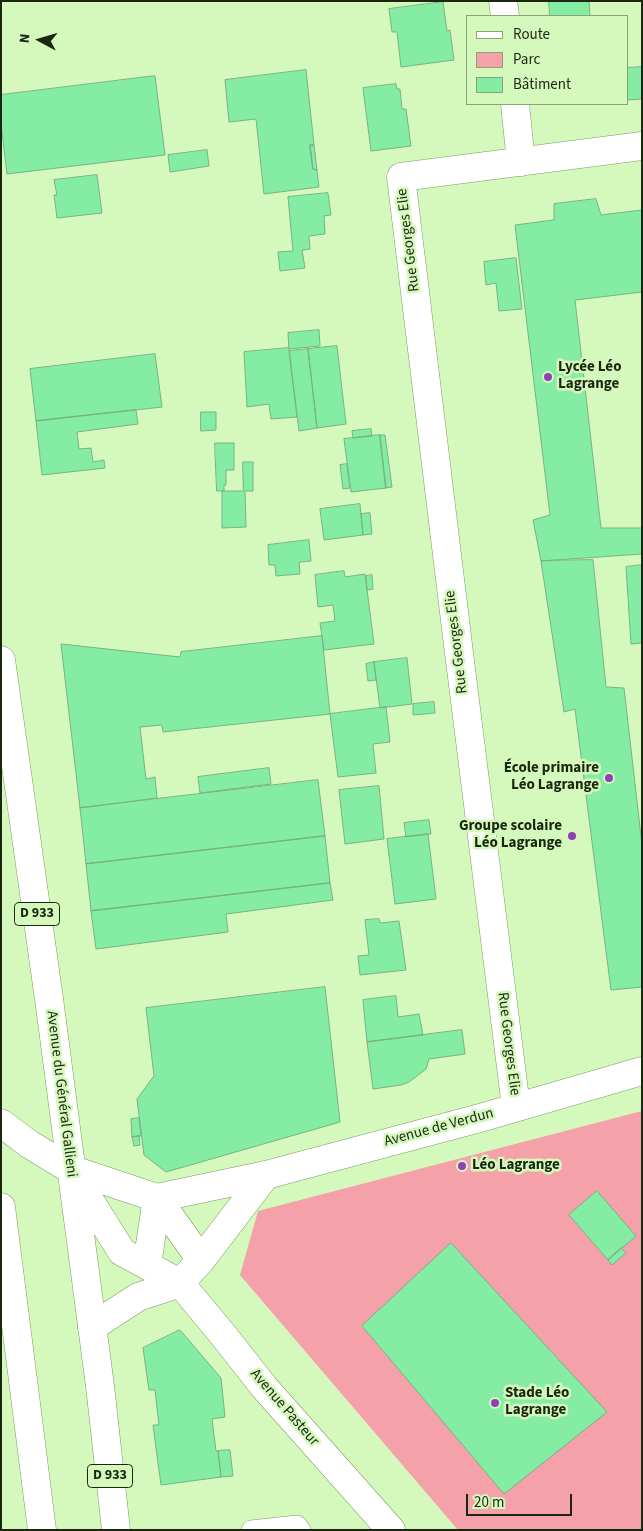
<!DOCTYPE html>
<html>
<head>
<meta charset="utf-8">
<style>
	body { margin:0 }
	#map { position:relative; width:643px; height:1531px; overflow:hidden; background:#d5f8bc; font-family:"Source Sans 3",sans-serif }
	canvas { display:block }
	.frame { position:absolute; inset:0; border:2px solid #1a2710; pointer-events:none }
	.legend { position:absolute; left:466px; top:15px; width:162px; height:90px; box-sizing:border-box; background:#d5f8bc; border:1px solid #8aa477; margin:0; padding:6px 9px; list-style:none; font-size:15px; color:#1a2710 }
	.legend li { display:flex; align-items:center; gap:10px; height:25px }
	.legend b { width:25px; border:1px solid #8aa477 }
	.north { position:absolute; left:15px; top:15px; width:50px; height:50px; -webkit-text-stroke:4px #d5f8bc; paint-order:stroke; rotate:276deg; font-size:14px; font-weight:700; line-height:20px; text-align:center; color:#1a2710 }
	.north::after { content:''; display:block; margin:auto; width:18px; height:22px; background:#1a2710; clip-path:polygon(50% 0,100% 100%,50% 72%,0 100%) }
	.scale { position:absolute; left:466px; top:1494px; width:106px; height:22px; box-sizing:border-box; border:2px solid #1a2710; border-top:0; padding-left:6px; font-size:15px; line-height:18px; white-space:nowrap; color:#1a2710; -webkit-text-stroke:4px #d5f8bc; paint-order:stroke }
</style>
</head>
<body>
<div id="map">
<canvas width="643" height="1531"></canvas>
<div class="frame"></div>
<ul class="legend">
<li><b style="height:6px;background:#fff"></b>Route</li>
<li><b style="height:14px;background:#f4a1aa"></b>Parc</li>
<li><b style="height:14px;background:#85eca4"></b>Bâtiment</li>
</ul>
<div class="north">N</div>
<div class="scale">20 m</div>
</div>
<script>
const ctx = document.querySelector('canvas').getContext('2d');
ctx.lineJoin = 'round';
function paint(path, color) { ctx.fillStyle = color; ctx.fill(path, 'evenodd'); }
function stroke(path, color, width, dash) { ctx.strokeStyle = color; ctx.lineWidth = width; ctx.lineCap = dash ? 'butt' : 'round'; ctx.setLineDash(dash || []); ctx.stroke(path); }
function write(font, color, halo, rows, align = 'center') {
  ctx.font = font + ' "Source Sans 3",sans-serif'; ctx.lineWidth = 5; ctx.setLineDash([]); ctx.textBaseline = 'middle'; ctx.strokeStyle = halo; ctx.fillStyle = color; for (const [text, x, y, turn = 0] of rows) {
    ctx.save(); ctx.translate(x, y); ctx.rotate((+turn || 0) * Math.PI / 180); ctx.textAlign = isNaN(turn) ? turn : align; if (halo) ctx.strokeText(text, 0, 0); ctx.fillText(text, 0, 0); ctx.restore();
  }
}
paint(new Path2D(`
	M642,1111V1530H458L240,1275L258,1211Z`), '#f4a1aa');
const building = new Path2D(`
	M549,1H589L590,16H550Z
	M443,2L447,31L450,30L454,60L401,67L397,32H392L389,9Z
	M642,67V99L627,100V68Z
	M306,70L314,145H310L313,169L317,170L319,187L264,194L256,119L229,122L225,80Z
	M155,76L165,155L7,174L1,124V95Z
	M396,84L397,89H400L402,109H406L411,146L371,151L363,88Z
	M310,145H314L317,170L313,169Z
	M207,150L209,166L170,172L168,155Z
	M97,175L102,213L57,218L54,195H57L54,180Z
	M328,193L331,215L324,216L325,234L309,236L310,249L302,250L305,268L280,271L278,252L293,251L288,197Z
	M596,199L601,215L642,210V292L575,300L601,528H642V554L541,561L533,520L550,515L515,225L554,220V204Z
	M516,258L522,309L499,311L496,283L486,285L484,262Z
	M319,330L320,346L289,349L288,333Z
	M337,346L346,424L317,428L308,349Z
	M289,348L297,417L271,419L269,404L247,407L244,352Z
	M308,349L317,428L299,431L289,351Z
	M155,354L162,407L36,421L30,369Z
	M136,410L138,424L77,432L79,449L91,448L93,462L104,460L105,468L42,475L36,421Z
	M201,412H216V430L201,431Z
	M371,429L372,436L353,438L352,431Z
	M380,435H385L392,487L386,488Z
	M380,435L386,488L351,492L344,439Z
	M215,443H234V470H226V485H224V491H217Z
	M243,462H253V491H245L246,527L222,528V491H243Z
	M347,464L350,488L343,489L340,465Z
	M360,504L363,535L324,540L320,509Z
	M370,513L372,534L363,535L361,514Z
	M309,540L311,561L299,562L300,574L276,576L275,565H269L268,545Z
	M593,560L606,687L624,688L642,845V987L611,990L575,709L564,712L541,561Z
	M642,565V643L631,644L626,567Z
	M344,571L345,577L365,574L374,644L324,650L320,623L335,621L333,605L318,607L315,575Z
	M372,575L373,589L367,590L366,576Z
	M322,636L330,714L163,732L162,725L140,727L146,779L155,777L157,798L80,808L61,644L180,657L181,652Z
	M407,658L412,704L380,708L374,662Z
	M374,662L376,680L368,681L366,664Z
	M434,702L435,713L413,715V704Z
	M386,707L390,742L373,744L376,773L338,777L330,714Z
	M269,768L271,784L200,793L198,777Z
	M318,780L325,836L86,864L80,808Z
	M379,786L384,839L345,844L339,790Z
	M429,820L431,834L406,837L404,823Z
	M428,834L436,899L395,904L387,839Z
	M325,836L330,883L91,911L86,864Z
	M330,883L333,900L226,914L228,932L96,949L91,911Z
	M379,919L380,923L399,921L406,970L360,975L358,956L369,955L365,920Z
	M325,987L340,1122L166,1172L144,1155L137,1099L154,1076L146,1008Z
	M396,996L398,1017L419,1014L423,1035L367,1042L363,1000Z
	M462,1030L465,1054L429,1059L426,1069L409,1082L401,1085L373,1089L367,1042Z
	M139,1118L141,1136L132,1137L131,1119Z
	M139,1136L140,1145L134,1146L132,1137Z
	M597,1191L636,1236L608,1260L569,1215Z
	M451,1243L607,1412L504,1494L362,1326Z
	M621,1248L626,1253L612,1265L608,1260Z
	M180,1330L221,1378L225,1417L212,1419L216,1451H218L221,1477L161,1485L153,1425H159L155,1390H149L143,1348Z
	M230,1450L233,1476L221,1477L218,1451Z`);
paint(building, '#85eca4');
stroke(building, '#77b287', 1);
const lane = new Path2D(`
	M251,1530L297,1525L301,1530`);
const street = new Path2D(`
	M503,1L505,16
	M515,104L521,162
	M516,1107L459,653L401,177L642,146
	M201,1260L266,1175
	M147,1265L157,1198L266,1175L480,1118L642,1071`);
const secondary = new Path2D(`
	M1,1123L29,1144L70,1169L157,1198L201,1260L180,1283L138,1297L92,1327
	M70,1169L122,1252L180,1283L224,1336L264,1387L391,1530`);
const primary = new Path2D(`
	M1,660L49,999L100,1386L116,1530
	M1,1207L42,1530`);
stroke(lane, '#7b9b63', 20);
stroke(street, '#7b9b63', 29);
stroke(secondary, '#7b9b63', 29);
stroke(primary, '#7b9b63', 29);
stroke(lane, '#fff', 19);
stroke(street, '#fff', 28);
stroke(secondary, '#fff', 28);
stroke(primary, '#fff', 28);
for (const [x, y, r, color] of [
	[548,377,5,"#8d42b4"],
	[609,778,5,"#8d42b4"],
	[572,836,5,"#8d42b4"],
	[462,1166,5,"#8d42b4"],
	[495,1403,5,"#8d42b4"]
]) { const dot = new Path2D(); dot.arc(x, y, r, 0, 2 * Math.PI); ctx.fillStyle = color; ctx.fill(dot); stroke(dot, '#d5f8bc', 2); }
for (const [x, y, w] of [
	[37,914,45],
	[110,1476,45]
]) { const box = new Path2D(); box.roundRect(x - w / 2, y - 11.5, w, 23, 4); ctx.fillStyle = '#d5f8bc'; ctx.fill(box); stroke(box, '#1a2710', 1); }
write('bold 14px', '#1a2710', null, [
	["D 933",37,914],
	["D 933",110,1476]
]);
write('15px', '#1a2710', '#d5f8bc', [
	["Rue Georges Elie",409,240,-97],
	["Rue Georges Elie",457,642,-97],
	["Rue Georges Elie",508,1044,83],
	["Avenue du Général Gallieni",61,1094,83],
	["Avenue de Verdun",439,1128,-15],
	["Avenue Pasteur",284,1408,49]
]);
write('bold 15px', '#1a2710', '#d5f8bc', [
	["Lycée Léo",558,368],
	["Lagrange",558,385],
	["École primaire",599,769,"right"],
	["Léo Lagrange",599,786,"right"],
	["Groupe scolaire",562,827,"right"],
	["Léo Lagrange",562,844,"right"],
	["Léo Lagrange",472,1166],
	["Stade Léo",505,1394],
	["Lagrange",505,1411]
], 'left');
</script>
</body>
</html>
